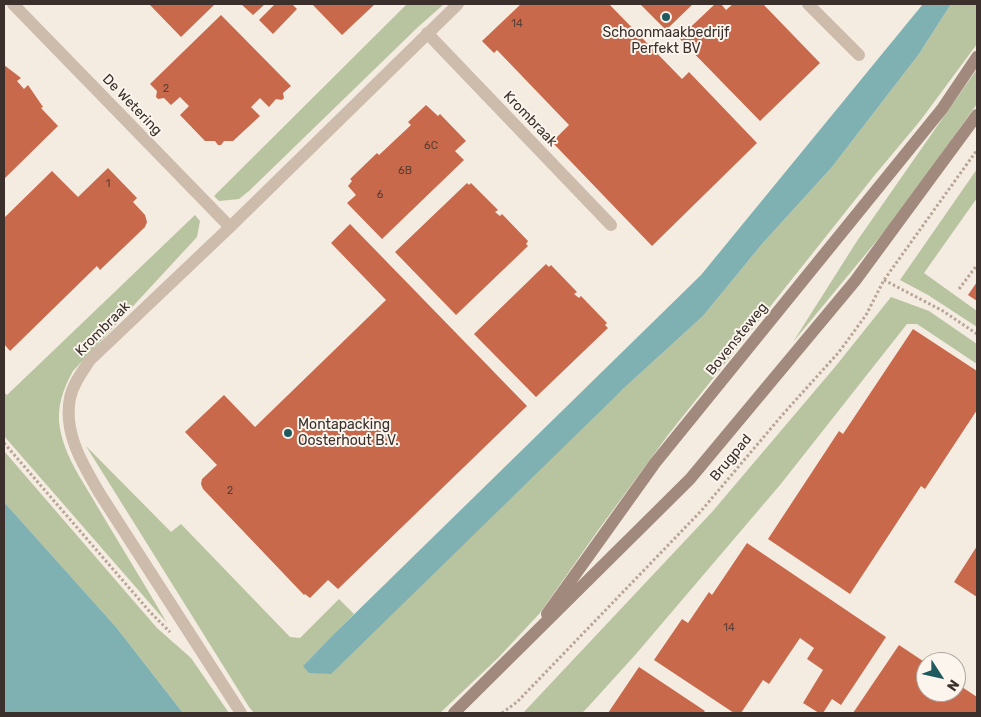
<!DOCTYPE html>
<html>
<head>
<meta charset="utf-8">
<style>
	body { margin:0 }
	#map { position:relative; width:981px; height:717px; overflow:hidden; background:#f4ebe1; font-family:Rubik,sans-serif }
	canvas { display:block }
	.frame { position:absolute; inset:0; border:5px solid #3b302b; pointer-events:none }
	.north { position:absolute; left:916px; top:652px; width:50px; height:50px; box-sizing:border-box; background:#fbf5ee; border:1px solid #aea6a0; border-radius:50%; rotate:125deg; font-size:14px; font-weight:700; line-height:20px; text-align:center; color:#3b302b }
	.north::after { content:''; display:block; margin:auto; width:18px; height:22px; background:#1f5a5e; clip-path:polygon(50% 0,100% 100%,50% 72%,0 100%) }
</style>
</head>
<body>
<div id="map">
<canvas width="981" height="717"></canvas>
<div class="frame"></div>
<div class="north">N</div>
</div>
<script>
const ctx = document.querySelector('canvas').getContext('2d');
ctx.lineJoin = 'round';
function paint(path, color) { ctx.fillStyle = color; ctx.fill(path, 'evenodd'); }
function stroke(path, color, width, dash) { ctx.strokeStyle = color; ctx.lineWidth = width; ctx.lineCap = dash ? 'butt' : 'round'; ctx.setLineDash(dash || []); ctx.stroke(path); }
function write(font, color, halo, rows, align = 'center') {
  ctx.font = font + ' Rubik,sans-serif'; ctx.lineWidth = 4; ctx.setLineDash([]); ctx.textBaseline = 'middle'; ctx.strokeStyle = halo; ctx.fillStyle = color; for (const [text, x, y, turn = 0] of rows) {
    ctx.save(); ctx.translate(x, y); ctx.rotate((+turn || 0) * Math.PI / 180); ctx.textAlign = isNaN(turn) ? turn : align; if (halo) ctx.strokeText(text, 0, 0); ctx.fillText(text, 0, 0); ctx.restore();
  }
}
paint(new Path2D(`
	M407,4H444L418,27L249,191L239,199L219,201L214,196Z
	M951,4H977V44L920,121L874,176L668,435L599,529L540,613L498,658L440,713H254L249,707L86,446L171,532L181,524L290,637L300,638L339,599L354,614L303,666L623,389L703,316L762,244L832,167L919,54Z
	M977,69V104L898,215L793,342L857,241Z
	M977,169V198L924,273L977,311V327L928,295L900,280Z
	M195,215L200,221L197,237L73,371C63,389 56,408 60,429C66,460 85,484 100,511C122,548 145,585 167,623L4,436V392L7,395Z
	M891,297L929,311L977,344V364L917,324H907L780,485L636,654L588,707L582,713H523L712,512L835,367Z
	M4,451L157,628L191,658L229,713H183L116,627L4,502Z`), '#b8c4a0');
paint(new Path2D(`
	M923,4H951L919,54L832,167L762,244L703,316L623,389L331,674L309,673L303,666L334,634L701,275Z
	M4,502L116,627L183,713H4Z`), '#7fb0b2');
paint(new Path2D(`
	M149,4H215L181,37Z
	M241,4H265L253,15Z
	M275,4H292L297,9L273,34L259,20Z
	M312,4H375L342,35Z
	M521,4H609L682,79L689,72L757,143L652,246L552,142L569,125L497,50L494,53L482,41Z
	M640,4H693L666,30Z
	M715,4H721L726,10L733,4H763L820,63L760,121L679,38Z
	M221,15L291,86L283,93L284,98L282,100L276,99L269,107L260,98L251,107L260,116L233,141H224L221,145H218L215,141H205L180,115L189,106L180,97L171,105L164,98L158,99L156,97L157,91L150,84Z
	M4,65L21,78L17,81L24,89L28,85L43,107L41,108L58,126L4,179Z
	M426,105L438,116L440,114L466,141L455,151L464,160L382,239L347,203L356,195L348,186L352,181L350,179L377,153L379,155L411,125L408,122Z
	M108,168L137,198L133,202L145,215L147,222L145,227L100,270L97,266L10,351L4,344V218L52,171L78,197Z
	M467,183L469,185L471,183L498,210L495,212L500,216L502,214L528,241L526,244L528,246L456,315L395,252Z
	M350,224L527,406L338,589L328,580L310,598L305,594L304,595L203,489L201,484L202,479L217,465L185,432L224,395L255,427L386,300L331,243Z
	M546,264L549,267L551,265L577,292L574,294L579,298L581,296L607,323L605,325L608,328L536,397L474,334Z
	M977,282V301L968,295Z
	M913,329L977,371V410L925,489L921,486L850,594L768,539L839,431L843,434Z
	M747,543L886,637L841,705L832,699L823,713H819L803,703L823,670L807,659L814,648L800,638L769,684L763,680L741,713H734L654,660L682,619L688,623L709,592L712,595Z
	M977,546V597L954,582Z
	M899,645L926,663V692H956V683L977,697V713H853Z
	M639,667L705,711L703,713H608Z`), '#c8694b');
stroke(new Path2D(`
	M884,280L943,311L977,334
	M959,289L977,265
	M4,443L150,612L170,632
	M502,713L517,702L701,511L784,413L839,352L866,315L884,280L977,150`), '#b9a596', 3, [2.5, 2.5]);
stroke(new Path2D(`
	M13,4L230,227
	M808,4L859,55
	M427,33L611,225
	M241,713L100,494C83,465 63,433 70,398C73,384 82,372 90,360L230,227L458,4`), '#cdbbac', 12);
stroke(new Path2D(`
	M547,614L655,463L942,109L977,57
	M454,713L690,479L855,281L977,115`), '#a18a7d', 12);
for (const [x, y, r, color] of [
	[666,17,5,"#1f5a5e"],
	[288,433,5,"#1f5a5e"]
]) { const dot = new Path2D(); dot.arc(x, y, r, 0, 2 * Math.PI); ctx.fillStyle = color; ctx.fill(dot); stroke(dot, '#fbf5ee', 2); }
write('11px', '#5e3e33', null, [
	["14",517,24],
	["2",166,89],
	["6C",431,146],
	["6B",405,171],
	["1",108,184],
	["6",380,195],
	["2",230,491],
	["14",729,628]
]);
write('14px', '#3b302b', '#fbf5ee', [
	["Schoonmaakbedrijf",666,33],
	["Perfekt BV",666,49],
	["Montapacking",298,425,"left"],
	["Oosterhout B.V.",298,441,"left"]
]);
write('14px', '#3b302b', '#fbf5ee', [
	["De Wetering",132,105,46],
	["Krombraak",530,119,46],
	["Krombraak",103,329,-45],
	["Bovensteweg",737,339,-51],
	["Brugpad",731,458,-50]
]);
</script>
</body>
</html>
